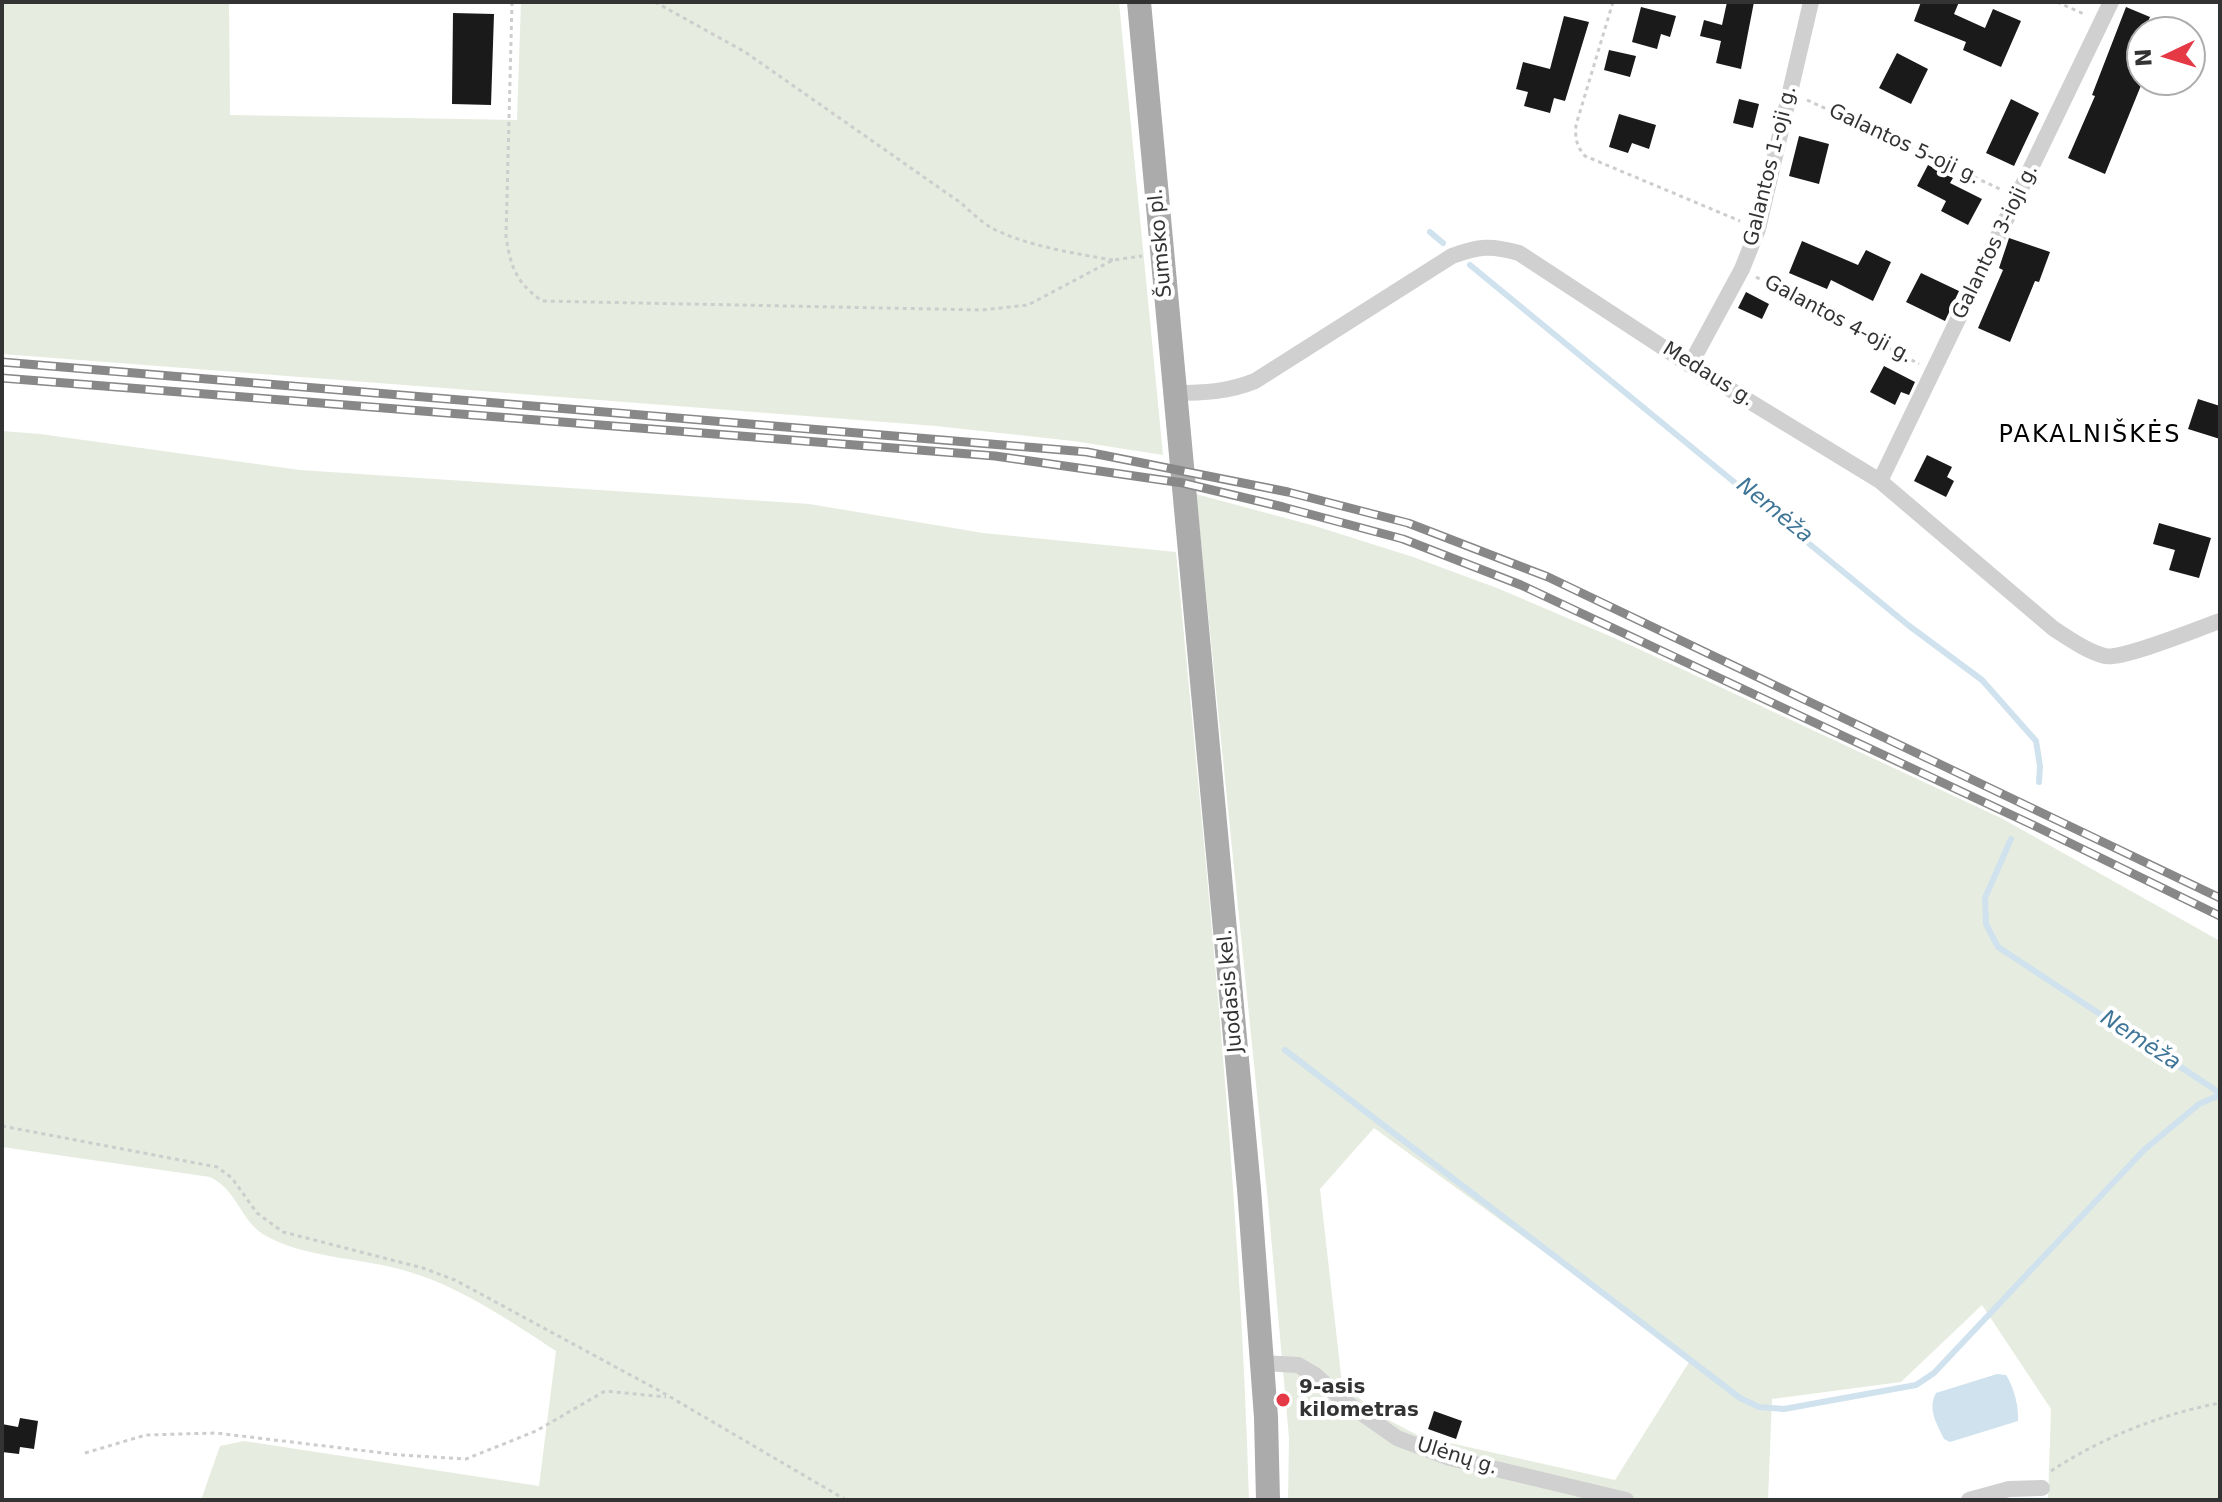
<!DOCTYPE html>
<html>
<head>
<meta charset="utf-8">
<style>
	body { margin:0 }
	#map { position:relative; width:2222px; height:1502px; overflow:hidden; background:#fff; font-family:"DejaVu Sans",sans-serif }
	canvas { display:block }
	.frame { position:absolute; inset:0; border:4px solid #333; pointer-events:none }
	.north { position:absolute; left:2126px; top:16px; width:80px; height:80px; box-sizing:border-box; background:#fff; border:2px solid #adadad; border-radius:50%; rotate:266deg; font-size:22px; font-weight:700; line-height:32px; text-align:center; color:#333 }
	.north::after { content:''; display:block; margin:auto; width:28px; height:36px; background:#e63946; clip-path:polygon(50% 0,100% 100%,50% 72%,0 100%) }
</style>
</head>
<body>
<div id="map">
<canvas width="2222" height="1502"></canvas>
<div class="frame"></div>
<div class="north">N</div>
</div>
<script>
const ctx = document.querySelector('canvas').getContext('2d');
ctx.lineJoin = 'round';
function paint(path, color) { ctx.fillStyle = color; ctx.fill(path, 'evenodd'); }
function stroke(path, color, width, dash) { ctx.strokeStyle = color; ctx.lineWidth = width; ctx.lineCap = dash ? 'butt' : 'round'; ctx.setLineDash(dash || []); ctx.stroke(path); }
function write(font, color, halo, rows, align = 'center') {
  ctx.font = font + ' "DejaVu Sans",sans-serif'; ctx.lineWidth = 8; ctx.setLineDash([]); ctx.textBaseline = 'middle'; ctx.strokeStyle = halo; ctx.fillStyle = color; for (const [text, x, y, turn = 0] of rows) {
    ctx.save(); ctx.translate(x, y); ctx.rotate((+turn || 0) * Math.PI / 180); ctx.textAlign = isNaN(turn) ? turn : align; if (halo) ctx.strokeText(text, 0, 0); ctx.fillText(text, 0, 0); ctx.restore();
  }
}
paint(new Path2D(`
	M2,2H229L230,115L517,120L521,2H1119L1163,455L1073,441L936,426L2,354Z
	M2,431L40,434L300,470L809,504L983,533L1176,552C1206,867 1240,1183 1249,1500H201L220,1446L244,1441L539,1486L556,1351C507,1319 455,1283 399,1269C358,1258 305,1257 268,1237C240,1223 239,1191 210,1177L2,1147Z
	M1196,494L1315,526L1413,557L1497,588L1626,643L2001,818L2220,941V1500H2048L2051,1409L1982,1305L1901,1382L1772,1399L1768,1500H1288L1289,1438L1268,1202ZM1374,1128L1691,1359L1615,1480L1419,1436L1381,1416L1342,1384L1320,1189Z`), '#e6ecdf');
paint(new Path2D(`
	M1997,1374L2006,1375C2014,1387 2019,1407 2018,1421L1950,1442L1944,1439C1937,1424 1927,1409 1936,1393Z`), '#cfe2ee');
stroke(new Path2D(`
	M1430,232L1443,243
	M1470,265L1908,625L1982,680L2036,741L2040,766L2039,782
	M2011,839L1985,898L1986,924L1998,947L2220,1093
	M1285,1050L1740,1398L1759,1407L1784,1409L1916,1385L1934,1373L2144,1150L2199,1104L2220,1095`), '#cfe2ee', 6);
paint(new Path2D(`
	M1727,2H1754L1741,69L1716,63L1721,41L1700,36L1704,20L1722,25Z
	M1921,2H1959L1954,14L1985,28L1993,9L2021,21L2001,67L1963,50L1966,42L1914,21Z
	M1641,7L1676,16L1670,37L1661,34L1657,49L1632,42Z
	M2126,7L2150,17L2131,62L2142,67V83L2105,174L2068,158L2095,96L2092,95Z
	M453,13L494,14L491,105L452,104Z
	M1564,16L1589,22L1565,101L1554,98L1550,113L1524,106L1528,92L1516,89L1523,62L1550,69Z
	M1609,50L1636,56L1630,77L1604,70Z
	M1897,53L1928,69L1911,104L1879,88Z
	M1739,99L1759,104L1753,128L1733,123Z
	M2011,99L2039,113L2014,166L1986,153Z
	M1619,114L1656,125L1649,149L1632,143L1628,153L1609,147Z
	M1799,136L1829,144L1819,184L1789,176Z
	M1928,165L1953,178L1950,183L1982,199L1968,225L1941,211L1946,201L1917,186Z
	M2009,238L2050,252L2039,282L2035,281L2010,342L1978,328L2003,270L1999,268Z
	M1802,241L1858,265L1866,250L1891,262L1873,301L1831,280L1827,289L1789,273Z
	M1921,273L1959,291L1945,321L1906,302Z
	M1746,292L1769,304L1762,319L1738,308Z
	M1884,366L1915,382L1909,395L1901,392L1895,405L1870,392Z
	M2198,399L2220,406V439L2188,429Z
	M1927,455L1952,467L1947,477L1954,481L1946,497L1914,481Z
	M2159,523L2211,538L2199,578L2169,570L2175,550L2153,544Z
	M1434,1411L1462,1421L1456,1439L1428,1429Z
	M20,1418L38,1421L34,1449L20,1447L19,1454L2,1452V1424L18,1427Z`), '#1a1a1a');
stroke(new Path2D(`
	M512,2L506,237C511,268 516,282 542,301L982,310L1028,305L1113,260L1142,256
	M655,2L745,52L961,203C970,211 980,221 990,227C1022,245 1077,254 1113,260
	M1613,2L1576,125C1575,137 1576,146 1585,156L1740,221
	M2057,2L2084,14
	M1807,100L2000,189
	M1756,277L1919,364
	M2,1126L217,1167L232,1178L257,1213L283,1232L423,1268L455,1280L660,1391L846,1500
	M85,1453L146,1435L216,1433L400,1455L466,1459L536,1431L605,1391L666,1397
	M2051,1471C2101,1438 2161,1414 2220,1403`), '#cdcdcd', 3, [4, 4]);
stroke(new Path2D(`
	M1690,365L1742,269L1758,229L1811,2
	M1175,393C1203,393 1228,392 1255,381L1452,256C1479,246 1491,245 1519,253L1690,365L1880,481L2054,629C2070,639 2086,651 2105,656C2122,660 2199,628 2220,621
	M1880,481L2111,2
	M1262,1363L1298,1365L1315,1375L1343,1400L1397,1438L1450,1458L1626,1500
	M1969,1500L2009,1489L2042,1488`), '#d0d0d0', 16);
stroke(new Path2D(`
	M1139,2L1249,1189L1266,1417L1268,1500`), '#ababab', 24);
const rail = new Path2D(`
	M2,362L1087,452L1288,492L1408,523L1548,577L2220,898
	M2,378L995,456L1183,483L1283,507L1403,539L1521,585L2035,826L2220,916`);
stroke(rail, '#888', 9);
stroke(rail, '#fff', 6, [18]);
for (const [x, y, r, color] of [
	[1283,1400,8,"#e63946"]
]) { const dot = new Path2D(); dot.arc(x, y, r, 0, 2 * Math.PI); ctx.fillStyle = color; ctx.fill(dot); stroke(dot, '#fff', 3); }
write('20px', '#333', '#fff', [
	["Galantos 5-oji g.",1904,145,25],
	["Galantos 1-oji g.",1771,166,-76],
	["Galantos 3-ioji g.",1996,242,-64],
	["Šumsko pl.",1161,243,-95],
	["Galantos 4-oji g.",1838,320,28],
	["Medaus g.",1708,375,32],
	["Juodasis kel.",1231,991,-95],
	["Ulėnų g.",1457,1457,17]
]);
write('bold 20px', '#333', '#fff', [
	["9-asis",1299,1388],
	["kilometras",1299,1411]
], 'left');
write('italic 22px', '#3f7597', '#fff', [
	["Nemėža",1774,511,39],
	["Nemėža",2140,1041,33]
]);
ctx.letterSpacing = '2px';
write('24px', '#000', '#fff', [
	["PAKALNIŠKĖS",2090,436]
]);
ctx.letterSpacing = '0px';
</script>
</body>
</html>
